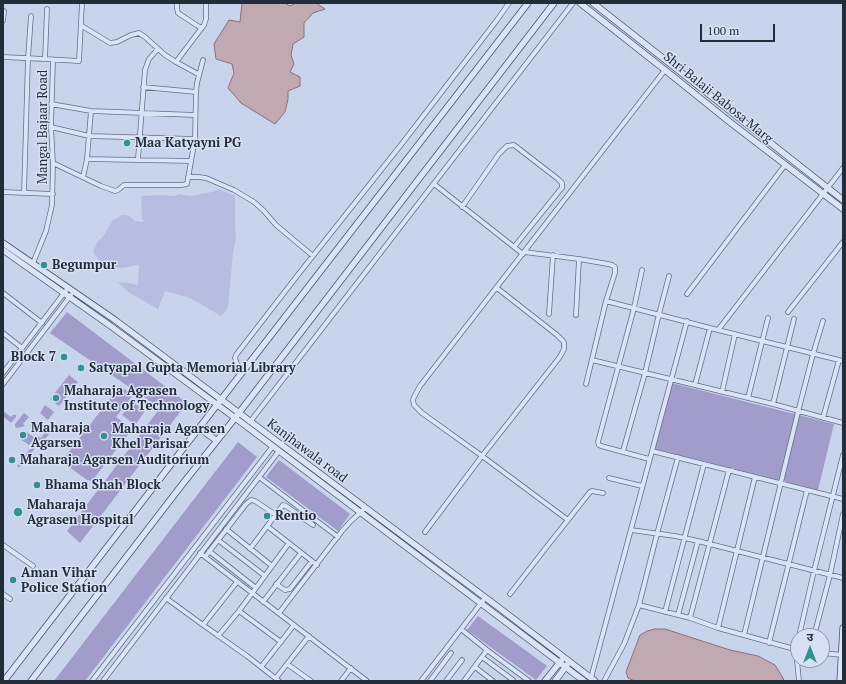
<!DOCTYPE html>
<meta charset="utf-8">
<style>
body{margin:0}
#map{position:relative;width:846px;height:684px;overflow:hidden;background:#c8d3ec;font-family:"PT Serif","Noto Sans Devanagari",serif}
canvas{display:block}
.frame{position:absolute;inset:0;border:4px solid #212d38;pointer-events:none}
.north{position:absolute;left:790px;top:628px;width:40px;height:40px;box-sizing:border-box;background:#d7e0f4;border:1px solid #8e98a9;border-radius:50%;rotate:0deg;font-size:11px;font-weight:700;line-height:16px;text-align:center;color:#212d38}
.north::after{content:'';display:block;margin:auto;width:14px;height:18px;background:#319391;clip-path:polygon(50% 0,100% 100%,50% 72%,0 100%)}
.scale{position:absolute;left:700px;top:24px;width:75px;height:18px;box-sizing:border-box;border:2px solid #212d38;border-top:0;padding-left:5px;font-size:12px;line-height:14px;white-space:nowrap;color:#212d38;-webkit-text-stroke:3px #d7e0f4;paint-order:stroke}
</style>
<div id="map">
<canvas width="846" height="684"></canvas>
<div class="frame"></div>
<div class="north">उ</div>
<div class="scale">100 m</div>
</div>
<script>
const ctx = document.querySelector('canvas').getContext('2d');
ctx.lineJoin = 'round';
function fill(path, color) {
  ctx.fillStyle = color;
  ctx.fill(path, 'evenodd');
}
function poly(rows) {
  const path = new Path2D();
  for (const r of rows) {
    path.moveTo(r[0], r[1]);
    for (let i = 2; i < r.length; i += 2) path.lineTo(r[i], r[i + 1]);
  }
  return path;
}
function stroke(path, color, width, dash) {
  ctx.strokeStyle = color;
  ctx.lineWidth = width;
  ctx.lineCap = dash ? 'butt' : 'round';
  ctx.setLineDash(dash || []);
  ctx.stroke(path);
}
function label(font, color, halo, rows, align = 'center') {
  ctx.font = font + ' "PT Serif",serif';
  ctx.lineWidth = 3;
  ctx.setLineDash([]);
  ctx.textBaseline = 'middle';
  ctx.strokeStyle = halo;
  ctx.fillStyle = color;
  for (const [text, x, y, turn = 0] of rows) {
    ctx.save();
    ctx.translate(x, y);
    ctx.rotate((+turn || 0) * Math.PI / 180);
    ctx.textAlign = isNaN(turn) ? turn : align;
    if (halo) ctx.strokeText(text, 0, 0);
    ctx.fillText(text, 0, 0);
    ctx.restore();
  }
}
const farmland = poly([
 [218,189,235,196,235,223,236,239,233,252,228,307,225,312,221,316,190,298,165,291,158,309,128,292,118,282,128,283,138,285,139,265,122,268,113,267,106,265,99,260,93,252,98,241,102,238,113,220,122,215,130,216,135,221,144,222,142,218,141,196,160,195,175,196,180,194,190,196,212,192]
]);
const green = poly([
 [67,312,187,403,80,543,67,531,160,408,50,333],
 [69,375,78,382,59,406,50,399],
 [672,383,834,424,818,490,655,449],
 [120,386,133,395,116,417,132,429,92,481,87,480,68,466,64,462,65,457],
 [132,401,145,411,135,425,122,415],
 [45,405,54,412,48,420,40,413],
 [3,411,11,417,13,415,16,415,16,417,11,423,3,416],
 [24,413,29,417,23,424,25,426,18,428,15,427,15,424],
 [25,431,34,437,34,439,29,445,19,438],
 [45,432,49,434,41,445,39,444,37,436,41,438],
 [238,442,257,457,85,681,54,681],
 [34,447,36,447,21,466,20,467,18,467,17,466,29,450],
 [279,460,350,514,338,531,266,477],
 [478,616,547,666,536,680,467,630]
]);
const water = poly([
 [242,3,285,3,290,6,296,3,316,3,325,9,313,13,304,23,304,37,293,44,291,55,294,64,290,72,300,77,300,86,288,91,288,99,285,112,275,124,241,103,228,88,234,73,232,64,216,59,214,44,229,20,240,22,242,3],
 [655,629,665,629,730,650,758,656,775,665,783,678,784,681,635,681,628,678,626,672,640,635,647,631,655,629]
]);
const street = poly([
 [177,3,177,8,178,13,201,28],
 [3,21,4,11],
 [82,26,110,43,117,42,131,35,139,33,145,37,165,55,176,62,198,74],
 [3,57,45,59,79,61,82,3],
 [45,59,47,9],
 [176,62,204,25,206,19,206,3],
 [143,87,196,92],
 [51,104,91,111,195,115],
 [51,127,89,136,195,139],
 [87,159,191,161],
 [138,159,145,70,149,59,157,50],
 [53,163,101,186,115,191,118,190,124,185,181,185,187,184,195,139,196,92,197,83,203,60],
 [83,177,87,159,91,111],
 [188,177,198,177,206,178,234,190,254,202,264,211,276,225,313,256],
 [434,184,523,254],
 [3,192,53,194],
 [24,193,28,58,31,16],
 [462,207,499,154,507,146,514,145,558,179,562,183,562,188,560,190,514,247],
 [524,252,579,259,608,264,612,265,615,267,615,273,606,301,586,384],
 [33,263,46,231,52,205,53,163,51,127,53,60],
 [642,270,634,308,598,442,599,445,601,446,649,459],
 [3,293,42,323],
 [687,294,785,165],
 [606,301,710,328,843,361],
 [788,312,843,242],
 [549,314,553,255],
 [576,315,579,259],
 [718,330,843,168],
 [3,333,22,348],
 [592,360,773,404,843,423],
 [242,372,237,364,235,358,236,355,297,276,404,141,497,20,509,3],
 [3,373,68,288],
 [3,384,71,295],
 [695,385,710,328],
 [722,392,735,334],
 [748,398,768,318],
 [773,404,794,319],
 [823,418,839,360],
 [250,422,573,3],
 [623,451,645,373,659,314,669,276],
 [652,451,843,499],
 [259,477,338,537],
 [609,478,642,486],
 [568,520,482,456,422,413,414,405,413,400,414,397,420,386,665,70],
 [267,526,317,565],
 [226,529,272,566],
 [631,530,675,536,698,541,843,578],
 [425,532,482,456,559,358,562,353,564,349,564,343,563,341,557,335,497,288],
 [218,540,265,576],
 [3,545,33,566],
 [250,549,283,505,286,506,313,525],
 [209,551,256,588],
 [200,553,367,681],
 [205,557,246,504,251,500,255,501,276,515],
 [276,584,285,590,290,589,312,561],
 [3,594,10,599],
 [510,594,545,549,590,492,592,491,603,493],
 [166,598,203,625,247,656,279,681],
 [263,602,301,553],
 [639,605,690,618,718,628,798,650],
 [239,611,281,642],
 [665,612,704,464],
 [279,613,342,531,350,522,365,508],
 [678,615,698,541],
 [690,618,729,470],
 [203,625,237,582],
 [718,628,755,477],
 [461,629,487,650,529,681],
 [744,635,798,412,813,354,823,321],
 [218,636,239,611,289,543],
 [799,636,814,571,843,455],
 [814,636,830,575,843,514],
 [798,642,796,650,799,681],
 [769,643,807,490],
 [822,653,843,655],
 [482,657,513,680],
 [287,664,311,681],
 [261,667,294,625],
 [475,667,493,681],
 [276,678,309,636],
 [591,678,687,321],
 [92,681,273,446],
 [103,681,279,451],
 [341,681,351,668],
 [421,681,485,598],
 [430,681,451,653],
 [446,681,462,660],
 [464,681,487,650],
 [604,681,624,644,639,605,657,534,678,457]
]);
const secondary = poly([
 [580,3,665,70,731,123,843,209],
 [593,3,843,200],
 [3,243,115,320,498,607,595,681],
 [3,250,112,327,246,426,584,681],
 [199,428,217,441],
 [4,681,165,472,528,3],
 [31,681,181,486,235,418,554,3],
 [545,681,561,661],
 [555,681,567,665],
 [840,681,843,628]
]);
const markers = [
 [127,143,4,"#319391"],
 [44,265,4,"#319391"],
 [64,357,4,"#319391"],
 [81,368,4,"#319391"],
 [56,398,4,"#319391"],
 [23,435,4,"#319391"],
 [104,436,4,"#319391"],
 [12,460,4,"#319391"],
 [37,485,4,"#319391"],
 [18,512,5,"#319391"],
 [267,516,4,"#319391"],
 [13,580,4,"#319391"]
];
const streetNames = [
 ["Shri Balaji Babosa Marg",718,98,39],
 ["Mangal Bajaar Road",43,127,-90],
 ["Kanjhawala road",307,451,37]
];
const poiNames = [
 ["Maa Katyayni PG",135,143],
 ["Begumpur",52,265],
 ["Block 7",56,357,"right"],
 ["Satyapal Gupta Memorial Library",89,368],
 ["Maharaja Agrasen",64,391],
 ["Institute of Technology",64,406],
 ["Maharaja",31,428],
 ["Agarsen",31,443],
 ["Maharaja Agarsen",112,429],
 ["Khel Parisar",112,444],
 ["Maharaja Agarsen Auditorium",20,460],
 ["Bhama Shah Block",45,485],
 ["Maharaja",27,505],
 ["Agrasen Hospital",27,520],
 ["Rentio",275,516],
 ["Aman Vihar",21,573],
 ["Police Station",21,588]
];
fill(farmland, '#b6bde1');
fill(green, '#a19cca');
fill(water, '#c0a9b0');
stroke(water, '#8f6f77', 1);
stroke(street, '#5e7187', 5.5);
stroke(secondary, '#415569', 7);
stroke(street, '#dbe3f7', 4);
stroke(secondary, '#dbe3f7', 5.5);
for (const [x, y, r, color] of markers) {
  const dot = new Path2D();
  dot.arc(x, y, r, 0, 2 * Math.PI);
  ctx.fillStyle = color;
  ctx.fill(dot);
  stroke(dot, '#d7e0f4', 1.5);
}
label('13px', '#212d38', '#d7e0f4', streetNames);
label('bold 13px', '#212d38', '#d7e0f4', poiNames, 'left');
</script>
